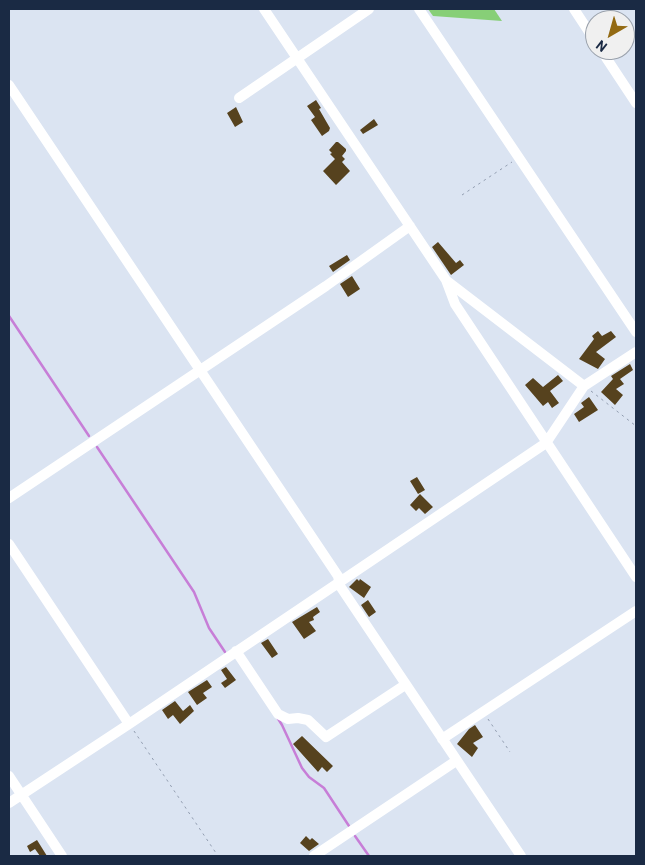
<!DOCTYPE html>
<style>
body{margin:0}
#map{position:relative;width:645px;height:865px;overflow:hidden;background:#dbe4f2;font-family:Barlow,sans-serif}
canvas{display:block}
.frame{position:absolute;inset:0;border:10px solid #1a2a44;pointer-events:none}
.north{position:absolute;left:585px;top:10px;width:50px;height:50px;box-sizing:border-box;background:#f0f0f0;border:1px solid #9aa1ab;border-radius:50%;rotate:218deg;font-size:14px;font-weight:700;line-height:20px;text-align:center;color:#1a2a44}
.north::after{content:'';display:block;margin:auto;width:18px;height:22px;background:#936a13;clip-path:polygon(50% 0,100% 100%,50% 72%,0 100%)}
</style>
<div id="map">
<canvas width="645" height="865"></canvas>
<div class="frame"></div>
<div class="north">N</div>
</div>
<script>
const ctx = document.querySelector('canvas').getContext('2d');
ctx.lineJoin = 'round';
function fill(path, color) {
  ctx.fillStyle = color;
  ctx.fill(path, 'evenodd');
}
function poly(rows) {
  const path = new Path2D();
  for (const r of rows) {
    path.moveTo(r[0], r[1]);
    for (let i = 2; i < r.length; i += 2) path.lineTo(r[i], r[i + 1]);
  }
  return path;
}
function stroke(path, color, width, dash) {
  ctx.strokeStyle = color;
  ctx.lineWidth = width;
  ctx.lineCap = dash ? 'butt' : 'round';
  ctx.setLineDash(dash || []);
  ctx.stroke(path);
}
const green = poly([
 [428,9,494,9,502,21,433,16]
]);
const stream = poly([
 [9,316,89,436],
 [97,447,194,592,209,628,225,652],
 [277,717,282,725,302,768,309,777,324,788,349,826],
 [355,836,369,856]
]);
const building = poly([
 [316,100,321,108,319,109,330,128,329,131,322,136,311,120,315,117,307,106],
 [236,107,243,122,235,127,227,113],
 [374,119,378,125,363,134,360,130],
 [336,142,338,142,346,149,346,151,342,156,345,159,342,162,350,171,336,185,323,171,335,159,330,154,332,153,329,150],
 [438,242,456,263,460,260,464,265,451,275,432,247],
 [347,255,350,260,333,272,329,266],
 [352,276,360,289,348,297,340,284],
 [598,331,602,336,611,331,616,337,596,352,605,359,598,369,579,359,594,339,592,336],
 [630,364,633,370,620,379,624,384,616,389,623,395,615,405,601,392,613,379,611,376],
 [558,375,563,381,550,391,559,403,552,408,548,402,543,406,525,385,533,378,543,387],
 [589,397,598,410,579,422,574,414,584,407,581,403],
 [417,477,425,490,418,494,410,481],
 [420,494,433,507,425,514,419,508,416,511,410,505],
 [357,579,359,581,360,579,371,587,364,598,349,587],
 [368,600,376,612,369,617,361,605],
 [317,607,320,612,313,617,314,620,309,622,316,631,304,639,292,622],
 [268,639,278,654,272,658,261,643],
 [226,667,236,680,225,688,221,683,227,679,221,670],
 [207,680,212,687,203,693,207,698,197,705,188,692],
 [175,701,183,711,190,705,194,711,180,724,173,715,168,719,162,710],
 [475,725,483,737,473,743,478,748,472,757,457,744,469,729],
 [302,736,333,766,327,772,322,767,318,772,293,744],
 [306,836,310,840,312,838,319,844,309,851,300,843],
 [37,840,47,856,40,856,35,849,30,852,27,846]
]);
const path = poly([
 [462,195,512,162],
 [591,391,636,426],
 [488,719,510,752],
 [134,731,218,856]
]);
const minor = poly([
 [264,9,446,280,455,304,636,577],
 [419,9,636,332],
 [574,9,595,41],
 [601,50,636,103],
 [9,85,338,576,340,586,521,856],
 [239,98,369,9],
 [447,281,584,386],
 [9,498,326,286,410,226],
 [9,544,129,724],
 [236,651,278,714,288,719,298,718,308,720,326,737,405,685],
 [442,739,636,611],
 [9,776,62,856],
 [9,803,129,724,546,443,584,386,636,352],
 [314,856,456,761]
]);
fill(green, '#87cf77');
stroke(stream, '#c77ed7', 2.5);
fill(building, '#56421e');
stroke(path, '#929db0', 1, [2.5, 4]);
stroke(minor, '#fff', 10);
</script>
